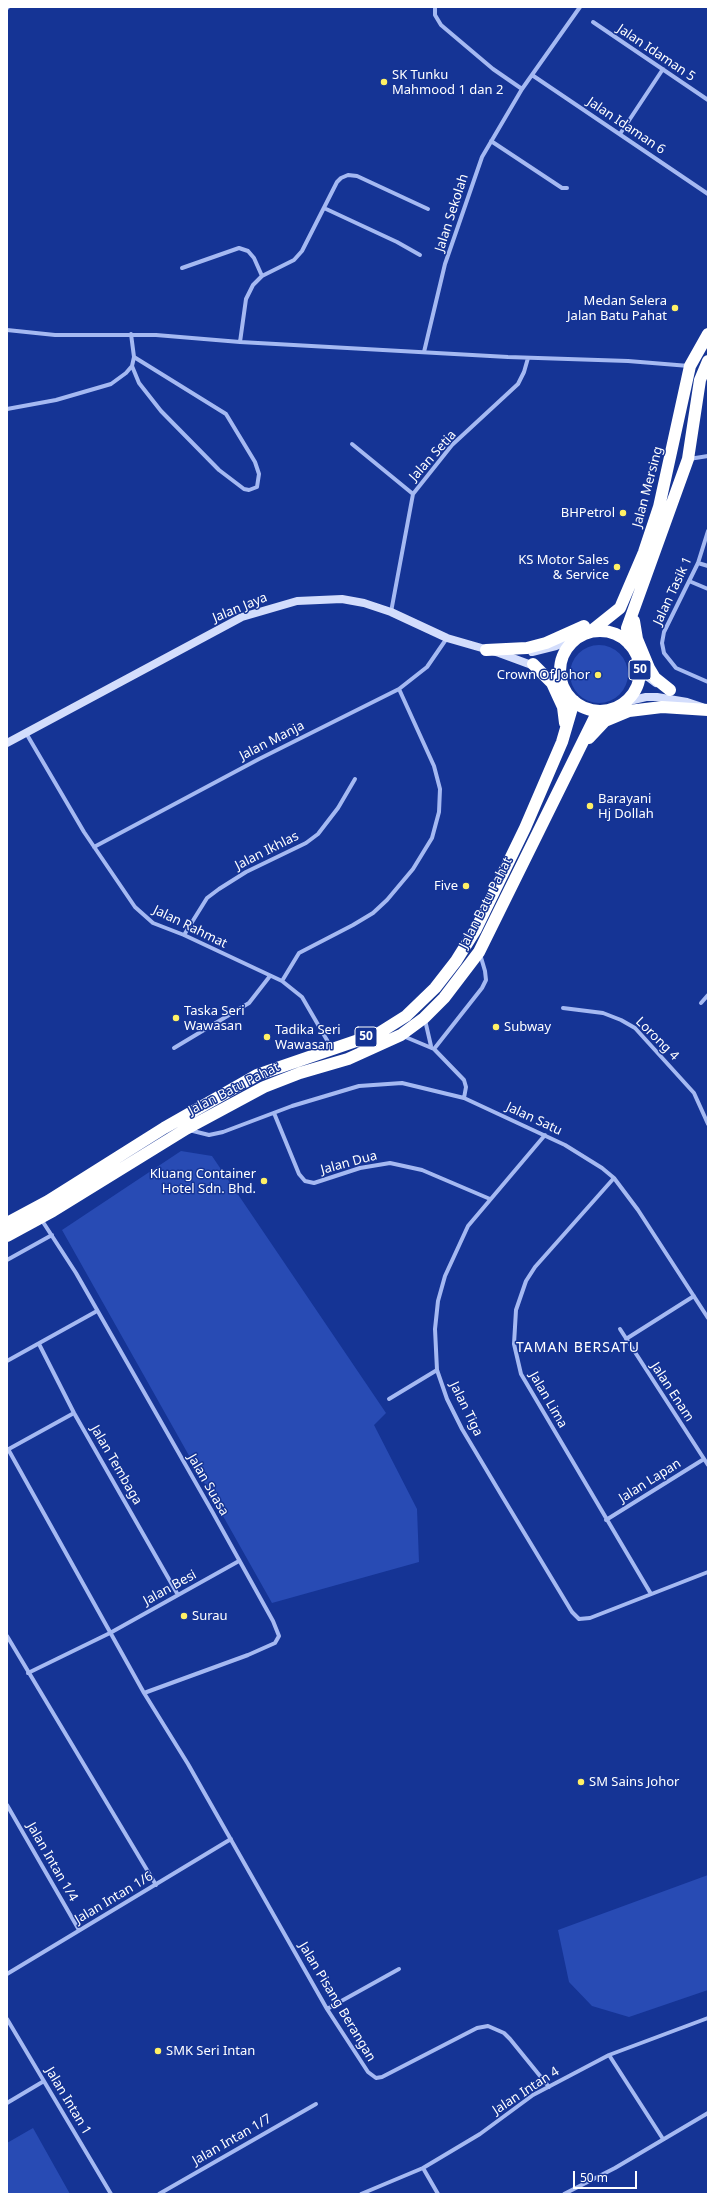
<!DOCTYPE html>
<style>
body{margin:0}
#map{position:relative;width:715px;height:2201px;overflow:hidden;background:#153495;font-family:"Noto Sans",sans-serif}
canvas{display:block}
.frame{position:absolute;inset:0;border:8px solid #fff;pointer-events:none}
.scale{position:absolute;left:573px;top:2171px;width:64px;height:18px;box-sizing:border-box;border:2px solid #fff;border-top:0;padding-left:5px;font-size:12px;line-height:14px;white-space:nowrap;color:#fff;-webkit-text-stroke:3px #153495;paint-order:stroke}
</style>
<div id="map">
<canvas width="715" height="2201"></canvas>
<div class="frame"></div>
<div class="scale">50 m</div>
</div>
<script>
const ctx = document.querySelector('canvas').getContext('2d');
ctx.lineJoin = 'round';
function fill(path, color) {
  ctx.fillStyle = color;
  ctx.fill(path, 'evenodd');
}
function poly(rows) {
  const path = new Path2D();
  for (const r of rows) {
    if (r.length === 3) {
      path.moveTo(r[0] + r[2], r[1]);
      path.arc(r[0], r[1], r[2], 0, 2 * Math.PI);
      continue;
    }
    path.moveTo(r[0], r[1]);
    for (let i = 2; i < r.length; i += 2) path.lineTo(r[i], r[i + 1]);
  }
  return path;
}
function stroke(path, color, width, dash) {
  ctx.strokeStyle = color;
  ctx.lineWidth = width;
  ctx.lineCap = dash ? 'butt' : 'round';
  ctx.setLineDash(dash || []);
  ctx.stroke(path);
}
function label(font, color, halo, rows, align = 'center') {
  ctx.font = font + ' "Noto Sans",sans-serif';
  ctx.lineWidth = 3;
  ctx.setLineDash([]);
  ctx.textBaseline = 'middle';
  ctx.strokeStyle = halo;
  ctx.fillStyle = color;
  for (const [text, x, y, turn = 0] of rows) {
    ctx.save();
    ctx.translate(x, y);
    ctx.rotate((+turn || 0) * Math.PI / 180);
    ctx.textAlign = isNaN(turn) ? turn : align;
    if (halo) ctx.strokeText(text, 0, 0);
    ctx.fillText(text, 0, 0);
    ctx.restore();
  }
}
const green = poly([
 [599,674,29],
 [181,1151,212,1156,386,1413,374,1425,417,1509,419,1562,272,1603,62,1230],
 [708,1875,708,1990,629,2017,592,2006,569,1982,558,1930],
 [33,2128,70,2194,7,2194,7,2143]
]);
const street = poly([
 [435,7,435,15,441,25,493,69,522,89],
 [7,8,8,7],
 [593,22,708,100],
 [532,75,708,194],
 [620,134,663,69],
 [491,141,562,188,567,188],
 [324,208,397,242,420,255],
 [182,268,239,248,248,251,254,258,262,276],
 [7,330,55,335,156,335,240,342,508,357,628,361,689,366],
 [240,342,246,299,253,285,262,276,294,260,302,251,337,182,341,178,348,175,357,176,428,209],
 [424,352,445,264,482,157,522,89,580,7],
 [132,366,139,383,161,411,219,470,244,489,249,490,257,487,259,474,255,462,226,414,134,357],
 [7,409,56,400,111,384,126,373,132,366,134,357,131,334],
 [352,444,413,494],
 [689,459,708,456],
 [708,531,698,563,664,632,662,643,664,653,676,668,708,682],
 [698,563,708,566],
 [689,581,708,589],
 [391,612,413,494,452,445,518,384,524,372,528,358],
 [26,733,84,832,135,907,153,923,184,935,282,981,302,997,331,1047],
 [94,847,259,759,399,689,427,667,447,638],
 [184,935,207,898,219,889,246,872,306,843,318,834,338,808,355,779],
 [282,981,299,953,353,925,373,913,387,900,413,869,432,838,439,812,440,789,434,766,399,689],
 [701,1003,708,995],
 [563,1008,603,1013,621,1020,635,1028,694,1093,708,1124],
 [425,1020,431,1046],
 [403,1036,434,1049,464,1080,466,1087,464,1098],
 [174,1048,249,1003,270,976],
 [434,1049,482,988,486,980,485,971,480,954],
 [274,1113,299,1174,305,1181,314,1183,360,1168,390,1163,422,1170,490,1199],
 [189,1130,209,1135,223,1132,292,1106,359,1086,402,1083,464,1098,565,1145,602,1168,614,1178,638,1210,708,1318],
 [545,1135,468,1226,445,1276,438,1301,435,1329,437,1370,447,1399,462,1429,502,1496,572,1612,579,1619,590,1618,708,1572],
 [614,1178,535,1267,526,1281,516,1310,514,1344,521,1374,651,1594],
 [41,1219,76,1273,213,1513,273,1621,279,1636,275,1643,248,1655,144,1693],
 [7,1260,52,1235],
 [620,1329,708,1465],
 [626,1339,694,1296],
 [39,1344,74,1413,178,1595],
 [7,1361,97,1311],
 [389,1399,437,1370],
 [8,1449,144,1693,188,1764,327,2009,368,2072,376,2078,382,2077,477,2028,488,2026,504,2033,510,2039,549,2087],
 [7,1450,74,1413],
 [606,1520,704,1459],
 [7,1636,156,1885],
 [28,1673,110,1633,239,1561],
 [7,1805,79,1930],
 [7,1974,231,1839],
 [327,2009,399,1969],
 [7,2019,111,2194],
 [609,2055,663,2139],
 [7,2103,44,2081],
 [423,2168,438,2194],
 [159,2194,316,2104],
 [361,2194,423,2168,480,2134,533,2095,609,2055,708,2018],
 [564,2194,615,2168,708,2113]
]);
const secondary = poly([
 [532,652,556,646,577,638],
 [640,671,656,683],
 [550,676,562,685],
 [625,702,646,697,657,697,687,702,702,707],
 [7,743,242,617,297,601,342,599,364,603,391,612,447,638,499,653,537,667]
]);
const highway = poly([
 [634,621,637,639,649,668,655,678,670,690],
 [600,671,40],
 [590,632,620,608,644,552,659,507,690,366,708,334],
 [629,644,627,628,688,459,700,380,708,361],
 [486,650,527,648,546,643,584,626],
 [533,664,552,683,557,694,563,707,565,723],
 [589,738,605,721,629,711,662,707,708,710],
 [7,1223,48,1201,164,1128,257,1075,379,1033,406,1016,435,988,456,961,476,929,525,828,562,742,574,701],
 [7,1236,53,1211,186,1129,264,1087,300,1073,348,1059,401,1035,424,1018,444,998,479,952,598,711]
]);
const markers = [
 [384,82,4,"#fff065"],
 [675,308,4,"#fff065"],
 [623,513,4,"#fff065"],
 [617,567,4,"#fff065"],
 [598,675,4,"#fff065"],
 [590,806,4,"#fff065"],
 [466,886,4,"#fff065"],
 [176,1018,4,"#fff065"],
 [496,1027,4,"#fff065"],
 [267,1037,4,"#fff065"],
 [264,1181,4,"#fff065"],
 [184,1616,4,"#fff065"],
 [581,1782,4,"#fff065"],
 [158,2051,4,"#fff065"]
];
const shields = [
 [640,670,22],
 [366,1037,22]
];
const shieldNames = [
 ["50",640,670],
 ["50",366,1037]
];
const streetNames = [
 ["Jalan Idaman 5",656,53,34],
 ["Jalan Idaman 6",626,126,34],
 ["Jalan Sekolah",452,213,-72],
 ["Jalan Setia",433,456,-48],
 ["Jalan Mersing",648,487,-75],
 ["Jalan Tasik 1",673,591,-65],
 ["Jalan Jaya",240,608,-22],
 ["Jalan Manja",272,741,-27],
 ["Jalan Ikhlas",267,851,-27],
 ["Jalan Batu Pahat",486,903,-63],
 ["Jalan Rahmat",190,927,26],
 ["Lorong 4",657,1039,45],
 ["Jalan Batu Pahat",234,1089,-27],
 ["Jalan Satu",534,1119,25],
 ["Jalan Dua",349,1163,-15],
 ["Jalan Enam",672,1392,57],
 ["Jalan Lima",548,1400,60],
 ["Jalan Tiga",466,1409,64],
 ["Jalan Tembaga",116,1465,60],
 ["Jalan Lapan",650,1481,-32],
 ["Jalan Suasa",208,1485,60],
 ["Jalan Besi",170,1588,-29],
 ["Jalan Intan 1/4",52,1862,60],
 ["Jalan Intan 1/6",114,1898,-31],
 ["Jalan Pisang Berangan",337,2002,59],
 ["Jalan Intan 4",526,2091,-33],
 ["Jalan Intan 1",68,2101,59],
 ["Jalan Intan 1/7",232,2140,-30]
];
const poiNames = [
 ["SK Tunku",392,75],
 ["Mahmood 1 dan 2",392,90],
 ["Medan Selera",667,301,"right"],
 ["Jalan Batu Pahat",667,316,"right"],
 ["BHPetrol",615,513,"right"],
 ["KS Motor Sales",609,560,"right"],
 ["& Service",609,575,"right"],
 ["Crown Of Johor",590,675,"right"],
 ["Barayani",598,799],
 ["Hj Dollah",598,814],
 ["Five",458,886,"right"],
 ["Taska Seri",184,1011],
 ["Wawasan",184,1026],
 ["Subway",504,1027],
 ["Tadika Seri",275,1030],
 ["Wawasan",275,1045],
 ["Kluang Container",256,1174,"right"],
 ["Hotel Sdn. Bhd.",256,1189,"right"],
 ["Surau",192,1616],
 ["SM Sains Johor",589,1782],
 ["SMK Seri Intan",166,2051]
];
const neighbourhoodNames = [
 ["TAMAN BERSATU",578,1348]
];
fill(green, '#284bb4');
stroke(street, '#a5b9f2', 4);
stroke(secondary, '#d3ddfc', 8);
stroke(highway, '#fff', 12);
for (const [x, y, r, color] of markers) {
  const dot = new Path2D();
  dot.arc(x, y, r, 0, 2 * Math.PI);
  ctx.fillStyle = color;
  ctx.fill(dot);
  stroke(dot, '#153495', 1.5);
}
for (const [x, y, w] of shields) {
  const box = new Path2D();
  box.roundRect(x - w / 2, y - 10, w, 20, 3);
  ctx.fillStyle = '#153495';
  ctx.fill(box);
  stroke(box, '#fff', 1);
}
label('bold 12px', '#fff', null, shieldNames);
label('13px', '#fff', '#153495', streetNames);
label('13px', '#fff', '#153495', poiNames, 'left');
ctx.letterSpacing = '1px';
label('14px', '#fff', '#153495', neighbourhoodNames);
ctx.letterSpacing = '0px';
</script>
